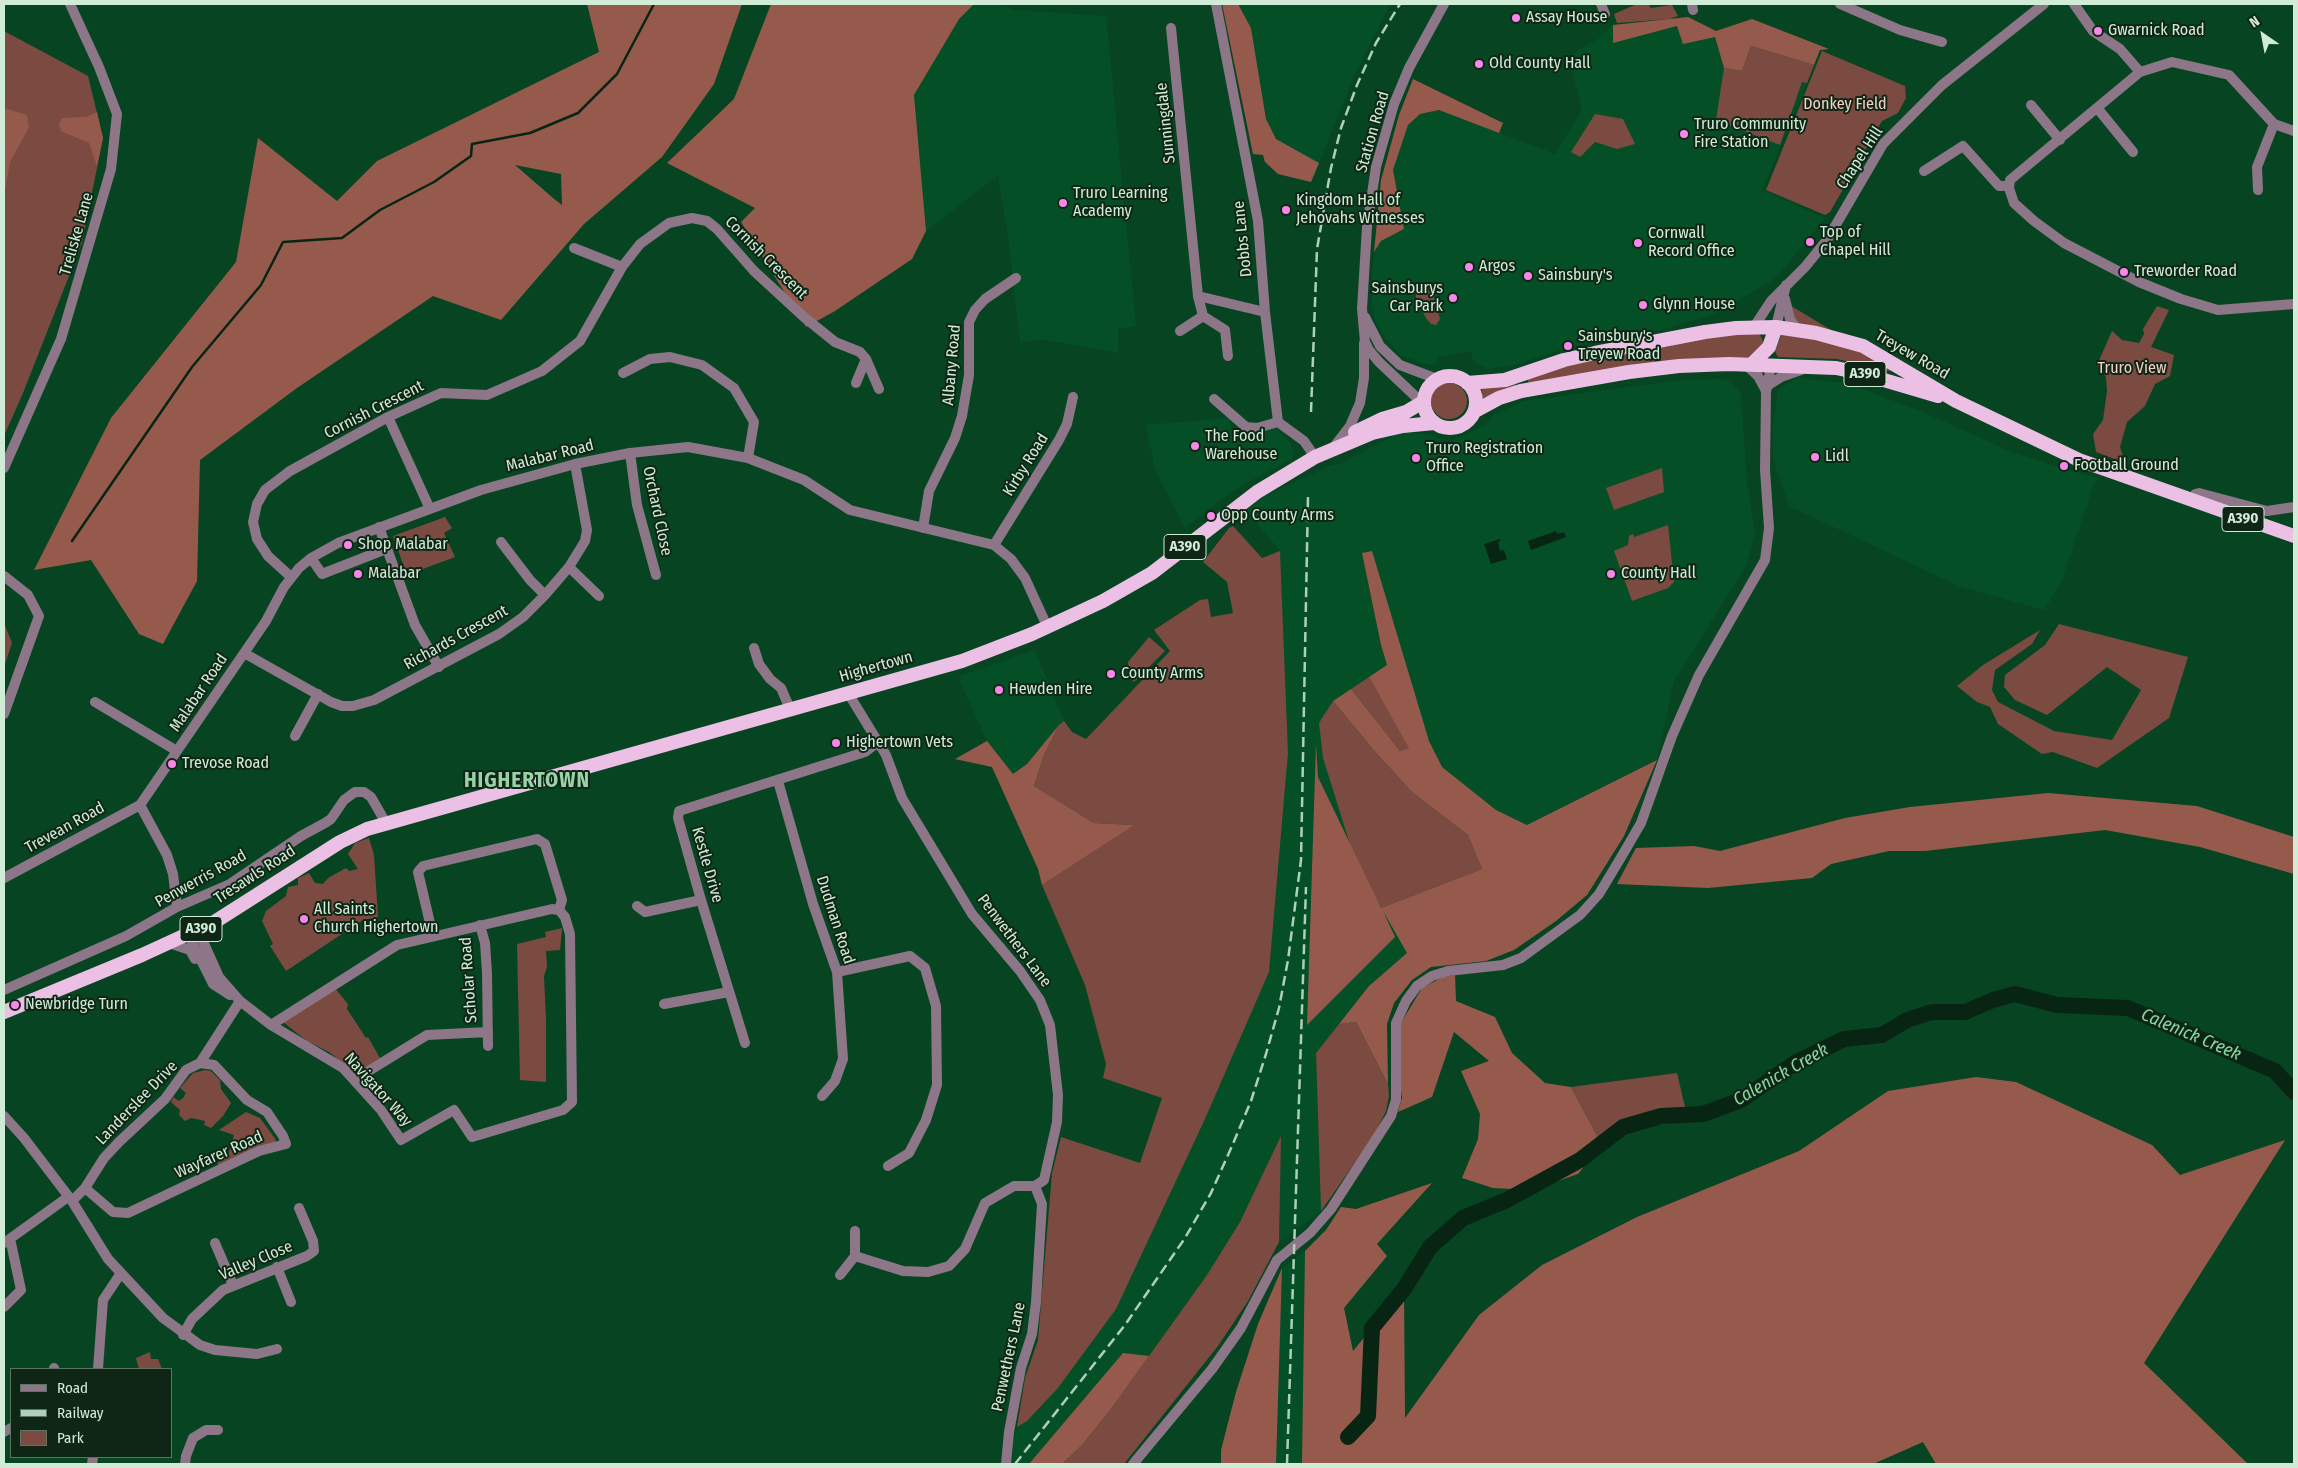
<!DOCTYPE html>
<style>
body{margin:0}
#map{position:relative;width:2298px;height:1468px;overflow:hidden;background:#074522;font-family:"Fira Sans Condensed",sans-serif}
canvas{display:block}
.frame{position:absolute;inset:0;border:5px solid #d0ecd6;pointer-events:none}
.legend{position:absolute;left:10px;top:1368px;width:162px;height:90px;box-sizing:border-box;background:#0f2616;border:1px solid #5c7563;margin:0;padding:6px 9px;list-style:none;font-size:15px;color:#d0ecd6}
.legend li{display:flex;align-items:center;gap:10px;height:25px}
.legend b{width:25px;border:1px solid #5c7563}
.north{position:absolute;left:2238px;top:10px;width:50px;height:50px;-webkit-text-stroke:4px #0f2616;paint-order:stroke;rotate:327deg;font-size:14px;font-weight:700;line-height:20px;text-align:center;color:#d0ecd6}
.north::after{content:'';display:block;margin:auto;width:18px;height:22px;background:#d0ecd6;clip-path:polygon(50% 0,100% 100%,50% 72%,0 100%)}
</style>
<div id="map">
<canvas width="2298" height="1468"></canvas>
<div class="frame"></div>
<ul class="legend">
<li><b style="height:6px;background:#8c7688"></b>Road</li>
<li><b style="height:6px;background:#aed0b8"></b>Railway</li>
<li><b style="height:14px;background:#7b4b41"></b>Park</li>
</ul>
<div class="north">N</div>
</div>
<script>
const ctx = document.querySelector('canvas').getContext('2d');
ctx.lineJoin = 'round';
function fill(path, color) {
  ctx.fillStyle = color;
  ctx.fill(path, 'evenodd');
}
function poly(rows) {
  const path = new Path2D();
  for (const r of rows) {
    if (r.length === 3) {
      path.moveTo(r[0] + r[2], r[1]);
      path.arc(r[0], r[1], r[2], 0, 2 * Math.PI);
      continue;
    }
    path.moveTo(r[0], r[1]);
    for (let i = 2; i < r.length; i += 2) path.lineTo(r[i], r[i + 1]);
  }
  return path;
}
function stroke(path, color, width, dash) {
  ctx.strokeStyle = color;
  ctx.lineWidth = width;
  ctx.lineCap = dash ? 'butt' : 'round';
  ctx.setLineDash(dash || []);
  ctx.stroke(path);
}
function label(font, color, halo, rows, align = 'center') {
  ctx.font = font + ' "Fira Sans Condensed",sans-serif';
  ctx.lineWidth = 4;
  ctx.setLineDash([]);
  ctx.textBaseline = 'middle';
  ctx.strokeStyle = halo;
  ctx.fillStyle = color;
  for (const [text, x, y, turn = 0] of rows) {
    ctx.save();
    ctx.translate(x, y);
    ctx.rotate((+turn || 0) * Math.PI / 180);
    ctx.textAlign = isNaN(turn) ? turn : align;
    if (halo) ctx.strokeText(text, 0, 0);
    ctx.fillText(text, 0, 0);
    ctx.restore();
  }
}
const built = poly([
 [974,4,1002,4,1015,10,1106,16,1136,327,1118,328,1118,353,1041,339,1020,343,1009,244,998,175,926,231,914,95,959,18],
 [1238,4,1390,4,1354,76,1319,163,1276,139,1266,119,1251,28],
 [1613,25,1613,43,1678,26,1715,37,1724,68,1807,83,1762,190,1825,218,1777,277,1718,313,1668,328,1627,337,1626,333,1554,352,1514,365,1488,369,1474,363,1471,351,1439,357,1436,364,1430,365,1401,356,1385,338,1375,320,1371,297,1374,252,1381,241,1404,229,1393,170,1408,125,1420,114,1439,110,1555,154,1580,114,1581,104,1569,60,1578,50,1597,40],
 [1796,378,1846,383,1920,411,2014,453,2096,478,2061,583,2044,610,1959,586,1789,506,1773,459,1773,425,1778,390],
 [1725,379,1733,384,1741,395,1747,482,1755,533,1746,566,1674,681,1657,760,1527,825,1496,810,1442,767,1429,741,1362,553,1381,645,1387,666,1333,701,1354,857,1407,953,1369,986,1316,1053,1321,1211,1279,1242,1280,1213,1240,1222,1207,1275,1111,1409,1062,1464,1014,1464,1012,1443,1017,1427,1027,1421,1058,1388,1116,1309,1205,1119,1269,972,1288,753,1280,551,1245,509,1275,491,1332,465,1340,464,1395,435,1406,432,1432,435,1446,443,1488,424,1492,416,1523,401,1681,380],
 [1228,418,1236,442,1274,426,1290,443,1294,450,1293,458,1234,490,1185,528,1155,469,1146,425],
 [1035,650,1064,721,1027,764,1013,774,987,741,958,677],
 [1326,1230,1346,1464,1221,1464,1221,1450,1236,1392,1258,1324,1282,1268,1305,1251]
]);
const green = poly([
 [1637,4,1648,4,1651,8,1672,5,1678,16,1669,19,1617,23,1614,14],
 [4,31,88,76,103,138,82,243,23,393,4,436],
 [1751,46,1814,65,1807,83,1802,82,1780,145,1716,120,1724,68,1742,71],
 [1822,51,1905,86,1906,98,1898,113,1882,121,1830,212,1825,215,1766,190],
 [1595,114,1623,119,1635,144,1617,149,1595,142,1580,157,1571,152],
 [1421,288,1429,289,1433,294,1440,319,1436,325,1431,324,1426,318,1416,298,1416,293],
 [1788,304,1836,333,1798,324],
 [2157,306,2169,310,2151,347,2174,355,2170,376,2155,384,2145,406,2127,422,2120,447,2125,463,2096,452,2093,434,2103,420,2107,391,2106,377,2097,365,2112,331,2122,340,2139,343,2144,334,2143,329],
 [1783,331,1866,353,1893,369,1889,371,1837,359,1778,357,1775,351],
 [1727,333,1759,333,1765,345,1750,358,1529,384,1527,378,1579,362],
 [1515,382,1516,386,1483,398,1481,388],
 [1449,401,18],
 [1662,468,1664,492,1614,510,1606,488],
 [445,517,452,528,444,533,455,557,407,575,393,536],
 [1668,525,1674,582,1668,588,1632,601,1614,551,1628,545,1629,536,1633,534,1634,537],
 [1233,526,1262,558,1280,551,1288,753,1269,972,1205,1119,1116,1309,1058,1388,1027,1421,1017,1427,1025,1378,1038,1340,1052,1173,1061,1137,1140,1163,1162,1098,1103,1078,1106,1064,1085,985,1042,885,1133,825,1094,823,1034,786,1044,755,1059,725,1064,721,1072,732,1086,739,1170,651,1154,630,1200,600,1208,599,1211,617,1233,613,1227,582,1203,562,1229,528],
 [4,623,12,643,4,667],
 [2059,624,2188,657,2169,718,2097,768,2053,752,2042,754,1998,724,1990,707,1977,702,1957,686,1983,665,2040,630,2032,644,1995,670,1992,690,1998,702,2054,731,2112,740,2141,690,2107,667,2047,715,2015,700,2004,687,2005,675,2045,645],
 [1149,637,1165,651,1134,682,1130,677,1128,662],
 [1369,677,1410,748,1400,751,1351,689],
 [1333,701,1377,754,1413,793,1468,835,1482,869,1381,908,1354,857,1323,758,1319,723],
 [369,838,374,855,378,917,363,920,286,971,270,946,273,944,262,921,266,911,286,896,288,887,298,885,298,878,305,875,309,873,315,883,323,884,328,878,346,868,349,871,358,869,348,854,355,843],
 [562,928,560,950,546,951,547,967,544,976,546,1020,546,1082,520,1080,517,944,546,937,545,932],
 [334,987,348,1004,347,1009,366,1038,368,1037,381,1060,358,1071,352,1071,329,1052,307,1041,283,1022],
 [1356,1022,1388,1084,1389,1096,1386,1111,1373,1137,1321,1211,1316,1053,1339,1024],
 [205,1070,211,1071,220,1080,221,1089,231,1103,223,1116,211,1128,204,1125,205,1121,191,1118,185,1121,179,1115,180,1110,171,1102,173,1097,179,1101,183,1098,186,1093,180,1088,193,1073],
 [1677,1073,1688,1120,1637,1128,1602,1145,1571,1087],
 [246,1112,260,1118,276,1140,275,1143,219,1166,217,1163,228,1156,234,1135,219,1130],
 [1281,1136,1279,1242,1248,1301,1218,1346,1124,1464,1062,1464,1082,1445,1111,1409,1207,1275,1240,1222],
 [150,1352,151,1359,158,1359,162,1369,139,1369,136,1358]
]);
const forest = poly([
 [587,4,742,4,714,84,662,157,584,224,501,320,433,296,297,388,200,460,197,581,163,644,139,634,91,560,34,570,111,418,236,262,258,138,337,201,377,161,599,52],
 [515,165,561,174,562,205,553,198],
 [771,4,974,4,959,19,914,95,926,231,912,259,835,311,806,327,741,222,755,208,667,163,734,99],
 [1222,4,1238,4,1251,28,1266,119,1276,139,1319,163,1311,182,1278,174,1265,162,1263,155,1253,154],
 [1688,17,1716,31,1752,19,1829,49,1820,50,1814,65,1751,46,1742,71,1724,68,1715,37,1683,44,1677,26,1613,43,1613,25],
 [1413,79,1503,123,1499,133,1439,110,1420,114,1408,125,1393,170,1404,229,1381,241,1374,252,1381,180,1399,115],
 [4,108,27,115,29,127,10,162,5,190,4,225],
 [97,112,103,138,97,166,89,143,61,131,59,124,62,118,86,117],
 [1372,551,1429,741,1442,767,1496,810,1527,825,1657,760,1624,836,1587,895,1556,921,1514,950,1486,961,1431,967,1412,980,1394,1003,1387,1024,1388,1084,1356,1022,1339,1024,1369,986,1407,953,1383,911,1395,937,1307,1025,1316,744,1318,777,1381,908,1482,869,1468,835,1413,793,1377,754,1333,701,1351,689,1400,751,1409,748,1369,677,1387,665,1381,645,1362,553],
 [1059,725,1044,755,1034,786,1094,823,1134,825,1042,885,1038,869,992,767,955,759,987,741,1013,774,1027,764],
 [2048,793,2197,806,2294,837,2294,874,2200,847,2105,830,1925,851,1889,851,1831,864,1812,878,1708,888,1617,884,1636,848,1694,846,1720,851,1845,818,1910,807],
 [1455,975,1456,1001,1495,1017,1512,1053,1545,1083,1571,1087,1602,1145,1578,1174,1532,1190,1493,1188,1462,1178,1478,1139,1480,1114,1461,1071,1489,1061,1454,1032,1432,1097,1398,1112,1402,1098,1399,1076,1401,1023,1422,988,1443,977],
 [1976,1077,2016,1082,2152,1145,2180,1175,2285,1140,2144,1363,2248,1464,1936,1464,1923,1442,1873,1464,1302,1464,1305,1251,1326,1230,1341,1207,1356,1209,1432,1183,1377,1244,1387,1256,1344,1308,1353,1351,1404,1289,1405,1418,1479,1315,1542,1265,1637,1217,1799,1151,1888,1091],
 [1282,1268,1276,1464,1221,1464,1221,1450,1236,1392,1258,1324],
 [1123,1353,1149,1356,1111,1409,1082,1445,1062,1464,1029,1464]
]);
const water = poly([
 [1556,531,1557,534,1564,532,1566,537,1531,550,1528,541],
 [1500,539,1500,541,1498,542,1500,551,1504,550,1507,559,1491,564,1484,544]
]);
const stream = poly([
 [72,541,192,367,261,285,283,242,342,238,380,210,434,182,471,156,472,144,530,133,578,113,617,74,654,4]
]);
const river = poly([
 [1348,1437,1368,1416,1372,1328,1404,1289,1430,1247,1463,1218,1507,1200,1580,1160,1623,1127,1661,1116,1703,1114,1741,1100,1795,1063,1844,1039,1882,1035,1907,1020,1932,1012,1965,1012,1993,1000,2015,994,2057,1005,2128,1008,2275,1071,2294,1092]
]);
const minor = poly([
 [1216,4,1258,221,1265,312,1278,422,1304,441,1315,457],
 [1601,4,1605,14],
 [1692,4,1693,10],
 [1840,4,1900,30,1942,42],
 [2074,4,2093,31,2120,49,2140,72],
 [1171,28,1198,296,1265,312],
 [2031,105,2060,140],
 [2098,109,2133,152],
 [2294,131,2274,124,2229,75,2172,62,2140,72,2010,180,2009,188,2014,203,2034,221,2064,243,2139,282,2181,299,2218,310,2294,304],
 [1924,171,1963,146,1999,186,2009,186],
 [2258,190,2257,167,2274,124],
 [574,248,622,267],
 [1198,296,1203,316,1225,330,1228,356],
 [1785,299,1790,319,1797,330],
 [1754,327,1771,301,1805,267,1827,240,1883,144,1942,85,2044,4],
 [1776,327,1786,285],
 [1180,331,1203,316],
 [1745,364,1758,376,1766,391],
 [623,373,650,359,670,357,702,365,734,388,754,422,748,458],
 [856,383,866,359],
 [1767,386,1781,377,1801,370],
 [1214,399,1246,427,1257,428,1278,422],
 [388,417,430,509],
 [630,453,637,505,656,575],
 [4,468,61,339,111,169,117,114,99,67,70,4],
 [2193,500,2195,494,2199,493,2267,511,2294,507],
 [379,527,415,625,439,667],
 [923,528,929,491,955,438,962,416,969,375,969,322,975,310,985,299,1016,278],
 [501,542,530,580,545,595],
 [994,545,1059,440,1067,424,1073,397],
 [311,558,322,574,386,549],
 [569,567,599,596],
 [4,576,28,595,39,616,4,714],
 [291,577,268,556,257,539,253,522,257,504,265,490,290,471,388,417,441,393,487,395,542,371,580,341,622,267,640,244,669,223,692,218,707,221,717,229,754,271,804,317,835,342,860,352,866,359,879,389],
 [754,648,759,664,770,679,781,688,790,709],
 [244,653,331,702,342,706,353,706,374,700,499,634,523,617,545,595,569,567,585,541,587,530,575,464],
 [848,693,886,755,902,798,972,914,1020,971,1040,1000,1050,1025,1058,1095,1057,1122,1044,1180,1035,1186,1042,1204,1036,1302,1032,1334,1021,1368,1009,1432,1006,1464],
 [95,702,177,751],
 [295,736,318,694],
 [778,781,813,904,837,972,843,1059,835,1081,822,1096],
 [140,805,266,621,284,587,299,568,311,558,338,543,481,490,575,464,630,453,688,447,748,458,804,480,850,510,994,545,1011,559,1025,578,1047,626],
 [140,805,167,855,173,874,177,907],
 [4,878,140,805],
 [637,906,645,912,701,900],
 [480,925,485,943,487,973,488,1046],
 [198,930,219,977,240,1001,271,1025,343,1068,381,1110,401,1140,454,1110,472,1137,563,1110,572,1102,570,934,565,917,559,910,552,909,397,945,271,1025],
 [188,934,213,984,230,995],
 [433,936,418,872,423,866,537,839,545,844,562,900,559,910],
 [169,943,190,950,195,959],
 [837,972,910,956,925,968,936,1006,937,1085,926,1120,909,1153,888,1166],
 [4,990,126,936,177,907,230,884,301,836,325,823,331,819,344,800,355,792,364,792,371,797,386,823],
 [664,1004,729,992],
 [745,1043,701,900,678,818,679,811,865,752,878,742],
 [354,1080,427,1035,488,1032],
 [4,1116,24,1138,72,1201,108,1259,163,1318,200,1345,215,1350,257,1354,277,1349],
 [85,1188,113,1212,128,1213,259,1151,286,1144,283,1136,267,1112,247,1100,214,1065,200,1063],
 [72,1201,85,1188,104,1158,119,1142,165,1099,186,1070,200,1063,240,1001],
 [4,1243,68,1197],
 [215,1243,233,1285],
 [855,1256,903,1271,928,1272,949,1266,965,1249,985,1203,1014,1186,1035,1186],
 [277,1267,291,1302],
 [840,1275,855,1256,855,1231],
 [4,1307,21,1290,11,1243,8,1240],
 [183,1335,192,1319,223,1290,307,1256,314,1251,313,1241,299,1208],
 [54,1369,54,1368],
 [98,1369,103,1300,121,1273],
 [4,1432,11,1428],
 [92,1464,93,1457],
 [185,1464,186,1456,193,1438,206,1430,218,1430],
 [1133,1464,1212,1369,1241,1328,1277,1260,1310,1233,1331,1209,1391,1116,1396,1100,1396,1023,1406,1001,1417,986,1432,976,1448,971,1503,965,1521,958,1580,915,1599,894,1623,854,1641,823,1672,736,1699,675,1765,560,1769,528,1765,470,1766,392,1771,366]
]);
const tertiary = poly([
 [1365,317,1380,346,1400,365,1437,379],
 [1423,400,1415,396,1379,362,1369,350,1365,342,1362,309,1367,227,1376,167,1394,104,1409,68,1444,4],
 [1333,448,1350,426,1360,403,1364,378,1364,343]
]);
const trunk = poly([
 [1752,364,1769,347,1776,327],
 [1450,402,26],
 [1467,383,1505,380,1564,360,1595,353,1705,332,1736,328,1776,327,1816,333,1863,346,1956,401,2079,460,2294,536],
 [1475,411,1499,398,1521,391,1629,372,1679,366,1729,364,1836,368,1860,373,1938,396],
 [1355,432,1382,419,1406,412,1423,402],
 [4,1012,142,955,216,921,340,842,367,829,962,661,1032,634,1103,601,1152,573,1257,492,1315,457,1372,433,1403,426,1434,423]
]);
const rail = poly([
 [1311,412,1317,249,1331,168,1341,128,1357,85,1376,43,1400,4],
 [1015,1464,1125,1325,1185,1238,1211,1193,1232,1146,1251,1101,1266,1054,1279,1008,1288,960,1301,860,1308,497],
 [1287,1464,1306,887]
]);
const markers = [
 [1516,18,5,"#f987e9"],
 [2098,31,5,"#f987e9"],
 [1479,64,5,"#f987e9"],
 [1684,134,5,"#f987e9"],
 [1063,203,5,"#f987e9"],
 [1286,210,5,"#f987e9"],
 [1810,242,5,"#f987e9"],
 [1638,243,5,"#f987e9"],
 [1469,267,5,"#f987e9"],
 [2124,272,5,"#f987e9"],
 [1528,276,5,"#f987e9"],
 [1453,298,5,"#f987e9"],
 [1643,305,5,"#f987e9"],
 [1568,346,5,"#f987e9"],
 [1195,446,5,"#f987e9"],
 [1815,457,5,"#f987e9"],
 [1416,458,5,"#f987e9"],
 [2064,466,5,"#f987e9"],
 [1211,516,5,"#f987e9"],
 [348,545,5,"#f987e9"],
 [358,574,5,"#f987e9"],
 [1611,574,5,"#f987e9"],
 [1111,674,5,"#f987e9"],
 [999,690,5,"#f987e9"],
 [836,743,5,"#f987e9"],
 [172,764,5,"#f987e9"],
 [304,919,5,"#f987e9"],
 [15,1005,5,"#f987e9"]
];
const shields = [
 [1865,374,42],
 [2243,519,42],
 [1185,547,42],
 [201,929,42]
];
const shieldNames = [
 ["A390",1865,374],
 ["A390",2243,519],
 ["A390",1185,547],
 ["A390",201,929]
];
const poiNames = [
 ["Assay House",1526,18],
 ["Gwarnick Road",2108,31],
 ["Old County Hall",1489,64],
 ["Truro Community",1694,125],
 ["Fire Station",1694,143],
 ["Truro Learning",1073,194],
 ["Academy",1073,212],
 ["Kingdom Hall of",1296,201],
 ["Jehovahs Witnesses",1296,219],
 ["Top of",1820,233],
 ["Chapel Hill",1820,251],
 ["Cornwall",1648,234],
 ["Record Office",1648,252],
 ["Argos",1479,267],
 ["Treworder Road",2134,272],
 ["Sainsbury's",1538,276],
 ["Sainsburys",1443,289,"right"],
 ["Car Park",1443,307,"right"],
 ["Glynn House",1653,305],
 ["Sainsbury's",1578,337],
 ["Treyew Road",1578,355],
 ["The Food",1205,437],
 ["Warehouse",1205,455],
 ["Truro Registration",1426,449],
 ["Office",1426,467],
 ["Lidl",1825,457],
 ["Football Ground",2074,466],
 ["Opp County Arms",1221,516],
 ["Shop Malabar",358,545],
 ["Malabar",368,574],
 ["County Hall",1621,574],
 ["County Arms",1121,674],
 ["Hewden Hire",1009,690],
 ["Highertown Vets",846,743],
 ["Trevose Road",182,764],
 ["All Saints",314,910],
 ["Church Highertown",314,928],
 ["Newbridge Turn",25,1005]
];
const parkNames = [
 ["Donkey Field",1845,105],
 ["Truro View",2132,369]
];
const streetNames = [
 ["Sunningdale",1166,123,-96],
 ["Station Road",1373,132,-74],
 ["Chapel Hill",1860,158,-57],
 ["Treliske Lane",77,234,-74],
 ["Dobbs Lane",1243,239,-96],
 ["Cornish Crescent",766,258,45],
 ["Treyew Road",1912,355,30],
 ["Albany Road",952,365,-85],
 ["Cornish Crescent",374,410,-27],
 ["Malabar Road",550,456,-14],
 ["Kirby Road",1026,465,-58],
 ["Orchard Close",657,511,78],
 ["Richards Crescent",456,638,-29],
 ["Highertown",876,667,-16],
 ["Malabar Road",199,693,-56],
 ["Trevean Road",65,828,-29],
 ["Kestle Drive",707,865,74],
 ["Tresawls Road",255,875,-33],
 ["Penwerris Road",201,879,-29],
 ["Dudman Road",835,920,72],
 ["Penwethers Lane",1014,941,53],
 ["Scholar Road",469,980,-94],
 ["Navigator Way",378,1090,48],
 ["Landerslee Drive",137,1103,-46],
 ["Wayfarer Road",219,1155,-24],
 ["Valley Close",256,1261,-23],
 ["Penwethers Lane",1009,1357,-78]
];
const waterNames = [
 ["Calenick Creek",2191,1035,23],
 ["Calenick Creek",1781,1075,-30]
];
const districtNames = [
 ["HIGHERTOWN",527,781]
];
fill(built, '#054f27');
fill(green, '#7b4b41');
fill(forest, '#965a4d');
fill(water, '#072512');
stroke(stream, '#072512', 2.5);
stroke(river, '#072512', 16);
stroke(minor, '#8c7688', 10);
stroke(tertiary, '#8c7688', 10);
stroke(trunk, '#ecc0e4', 14);
stroke(rail, '#aed0b8', 2.5, [10, 5]);
for (const [x, y, r, color] of markers) {
  const dot = new Path2D();
  dot.arc(x, y, r, 0, 2 * Math.PI);
  ctx.fillStyle = color;
  ctx.fill(dot);
  stroke(dot, '#0f2616', 2);
}
for (const [x, y, w] of shields) {
  const box = new Path2D();
  box.roundRect(x - w / 2, y - 12.5, w, 25, 4);
  ctx.fillStyle = '#0f2616';
  ctx.fill(box);
  stroke(box, '#d0ecd6', 1);
}
label('bold 15px', '#d0ecd6', null, shieldNames);
label('16px', '#d0ecd6', '#0f2616', poiNames, 'left');
label('16px', '#f6d0c7', '#0f2616', parkNames);
label('16px', '#d0ecd6', '#0f2616', streetNames);
label('italic 18px', '#87d89f', '#0f2616', waterNames);
ctx.letterSpacing = '1px';
label('bold 21px', '#98d2a7', '#0f2616', districtNames);
ctx.letterSpacing = '0px';
</script>
